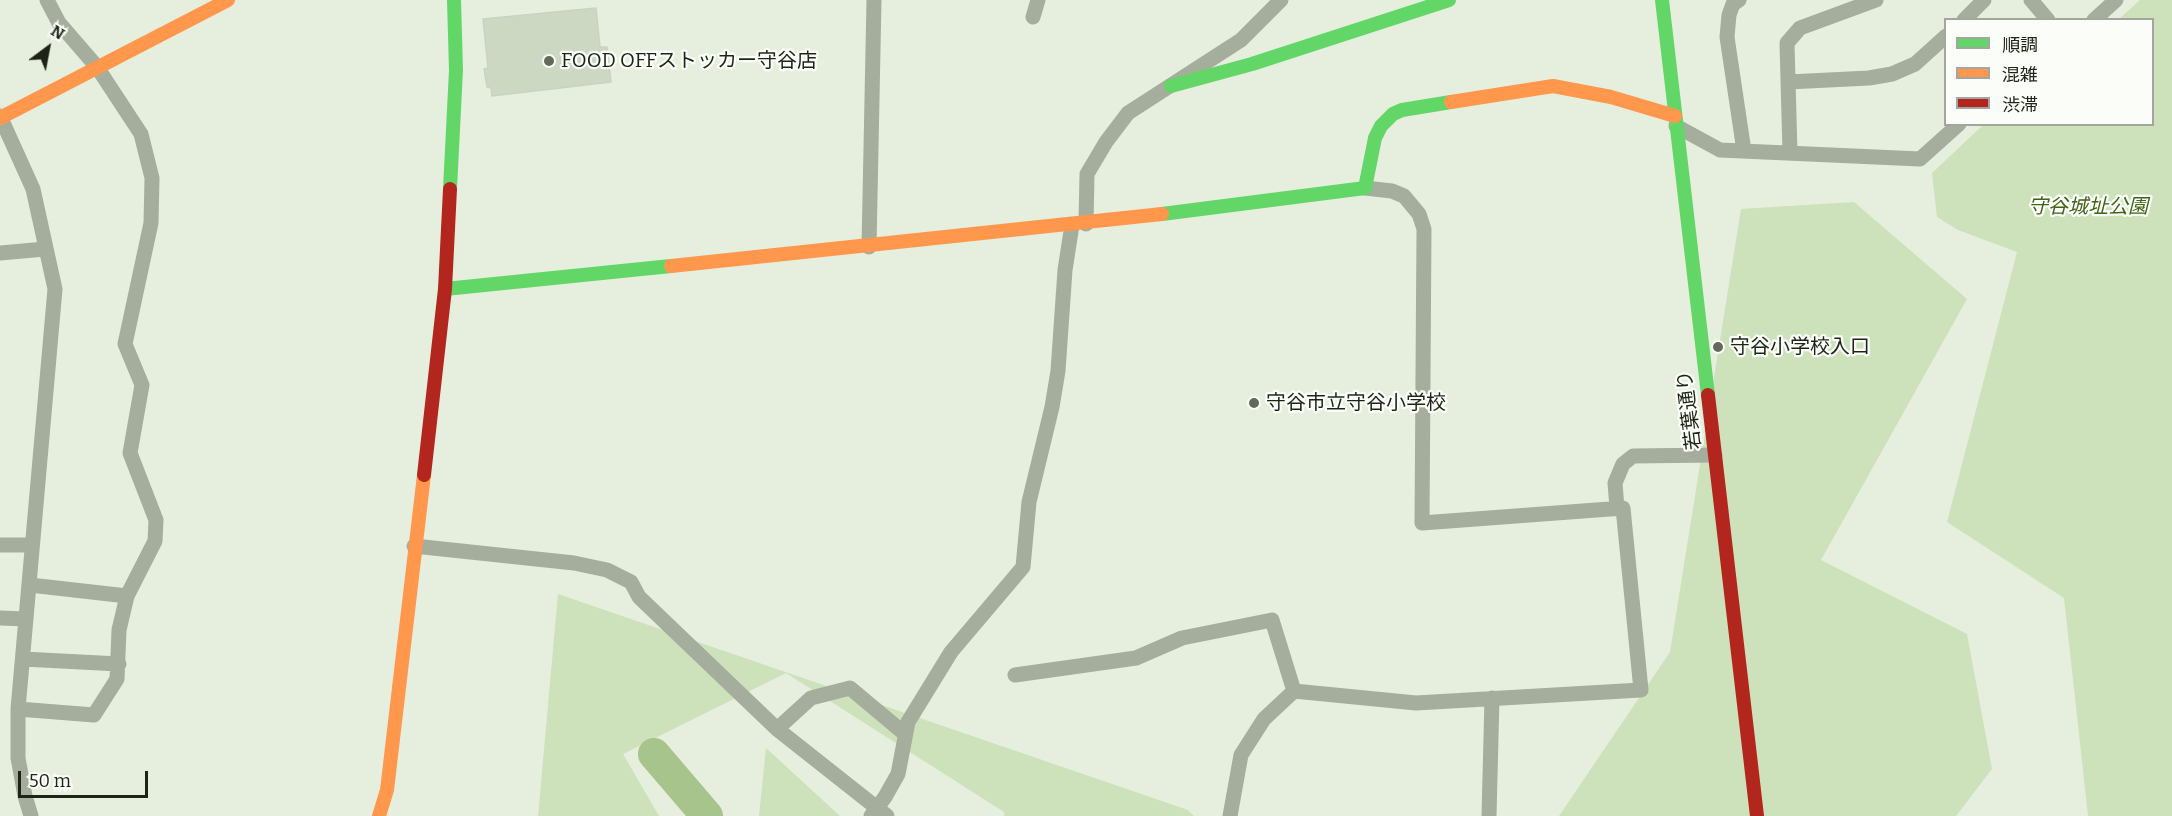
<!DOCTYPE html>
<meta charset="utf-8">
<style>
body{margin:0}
#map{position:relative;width:2172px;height:816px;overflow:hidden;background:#e6efdd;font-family:Bitter,"Noto Sans JP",serif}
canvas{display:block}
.legend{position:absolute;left:1944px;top:18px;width:210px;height:108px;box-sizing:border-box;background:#fbfef8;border:2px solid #a2a69e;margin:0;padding:8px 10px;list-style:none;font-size:18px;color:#1d2317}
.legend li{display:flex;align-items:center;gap:12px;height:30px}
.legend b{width:30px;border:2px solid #a2a69e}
.north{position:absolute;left:18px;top:18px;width:60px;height:60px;-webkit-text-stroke:4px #fbfef8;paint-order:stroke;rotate:32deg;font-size:16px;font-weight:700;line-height:24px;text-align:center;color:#1d2317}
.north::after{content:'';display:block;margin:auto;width:21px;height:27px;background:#1d2317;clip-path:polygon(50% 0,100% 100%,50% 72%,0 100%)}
.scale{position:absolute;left:18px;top:771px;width:130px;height:27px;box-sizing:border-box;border:3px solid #1d2317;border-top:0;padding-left:8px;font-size:18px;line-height:21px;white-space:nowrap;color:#1d2317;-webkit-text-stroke:4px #fbfef8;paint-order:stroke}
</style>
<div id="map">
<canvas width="2172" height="816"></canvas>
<ul class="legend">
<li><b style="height:8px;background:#63d668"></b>順調</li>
<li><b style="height:8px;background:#ff974d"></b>混雑</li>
<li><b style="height:8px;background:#b3261e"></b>渋滞</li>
</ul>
<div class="north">N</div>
<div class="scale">50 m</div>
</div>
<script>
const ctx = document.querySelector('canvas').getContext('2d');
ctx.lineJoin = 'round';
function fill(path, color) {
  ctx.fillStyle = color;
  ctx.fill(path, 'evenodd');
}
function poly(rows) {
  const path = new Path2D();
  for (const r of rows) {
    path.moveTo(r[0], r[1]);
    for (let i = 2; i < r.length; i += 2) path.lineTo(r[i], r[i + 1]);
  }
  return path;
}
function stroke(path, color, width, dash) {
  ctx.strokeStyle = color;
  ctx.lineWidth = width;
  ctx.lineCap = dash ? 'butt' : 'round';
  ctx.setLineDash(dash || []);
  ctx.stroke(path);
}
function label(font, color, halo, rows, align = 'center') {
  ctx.font = font + ' Bitter,"Noto Sans JP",serif';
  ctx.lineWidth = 4.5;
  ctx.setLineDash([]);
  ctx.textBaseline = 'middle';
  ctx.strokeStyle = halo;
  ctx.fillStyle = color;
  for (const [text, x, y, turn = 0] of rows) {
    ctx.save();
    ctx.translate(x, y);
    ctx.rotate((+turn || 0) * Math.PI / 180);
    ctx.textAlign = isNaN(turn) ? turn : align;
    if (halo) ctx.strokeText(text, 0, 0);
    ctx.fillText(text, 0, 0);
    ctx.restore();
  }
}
const green = poly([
 [2140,0,2172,0,2172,816,2088,816,2064,598,1947,522,2017,252,1958,230,1937,217,1932,173,1983,125,2152,124,2152,20,2119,19],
 [1854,202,1967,299,1821,560,1967,634,1992,769,1956,816,1559,816,1670,652,1741,209],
 [558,594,1188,810,1194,816,1004,816,1004,812,786,673,623,754,659,816,538,816],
 [766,748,840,816,759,816]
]);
const river = poly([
 [654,754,707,816]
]);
const building = poly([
 [596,8,600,47,607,47,611,82,492,96,491,88,487,87,484,69,488,68,483,19,596,8]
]);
const street = poly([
 [1739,0,1733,4,1729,15,1727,37,1744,151],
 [2031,0,2048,20],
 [1033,17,1038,0],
 [1964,20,1984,0],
 [2094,20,2116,0],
 [1788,82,1869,78,1892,74,1915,64,1946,36],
 [0,116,33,189,55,289,18,709,18,758,25,796,31,816],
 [1676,126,1720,150,1920,159,1959,124],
 [1790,153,1787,43,1800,28,1876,0],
 [1086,224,1087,174,1106,142,1128,113,1241,40,1281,0],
 [869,247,874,0],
 [0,253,45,249],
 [1617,508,1615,483,1623,464,1633,456,1715,455],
 [0,545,32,545],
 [414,546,574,563,607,570,631,582,639,597,777,729,887,816],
 [30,585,127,596,155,541,156,520,130,453,142,385,125,344,151,223,152,178,141,134,97,67,59,23,47,0],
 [0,618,26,619],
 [23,659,119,664],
 [1015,675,1136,658,1182,638,1272,620,1294,691],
 [18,709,94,715,117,679,119,630,127,596],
 [777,729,811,698,850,688,905,734],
 [871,816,885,797,898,774,908,722,951,652,1023,567,1029,502,1052,407,1058,371,1065,270,1072,225],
 [1230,816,1241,755,1264,719,1294,691,1416,703,1641,690,1623,508,1422,523,1424,229,1419,214,1404,196,1392,191,1365,188],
 [1489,816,1492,698]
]);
const fast = poly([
 [1662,0,1708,395],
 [1171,86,1252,64,1449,0],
 [450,189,456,70,454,0],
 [1162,214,1365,188,1375,138,1381,126,1393,114,1402,110,1451,102],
 [445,289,671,266]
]);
const slow = poly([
 [1451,102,1553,86,1611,97,1675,116],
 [0,118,228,0],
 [671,266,1162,214],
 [379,816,387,790,424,475]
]);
const jam = poly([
 [1708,395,1757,816],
 [424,475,445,289,450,189]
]);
const markers = [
 [549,61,6,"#636a5c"],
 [1718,347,6,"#636a5c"],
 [1254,403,6,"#636a5c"]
];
const poiNames = [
 ["FOOD OFFストッカー守谷店",561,61],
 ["守谷小学校入口",1730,347],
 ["守谷市立守谷小学校",1266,403]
];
const parkNames = [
 ["守谷城址公園",2088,207]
];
const streetNames = [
 ["若葉通り",1690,410,-97]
];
fill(green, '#cde1ba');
stroke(river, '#a8c48d', 32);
fill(building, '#cdd8c2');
stroke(building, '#cbd2c4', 1.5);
stroke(street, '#a5ad9c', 15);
stroke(fast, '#63d668', 14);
stroke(slow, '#ff974d', 14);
stroke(jam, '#b3261e', 14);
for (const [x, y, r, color] of markers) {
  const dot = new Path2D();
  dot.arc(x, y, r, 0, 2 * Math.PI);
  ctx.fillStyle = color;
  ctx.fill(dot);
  stroke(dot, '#fbfef8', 2);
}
label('20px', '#1d2317', '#fbfef8', poiNames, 'left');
label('italic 20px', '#436219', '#fbfef8', parkNames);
label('20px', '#1d2317', '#fbfef8', streetNames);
</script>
